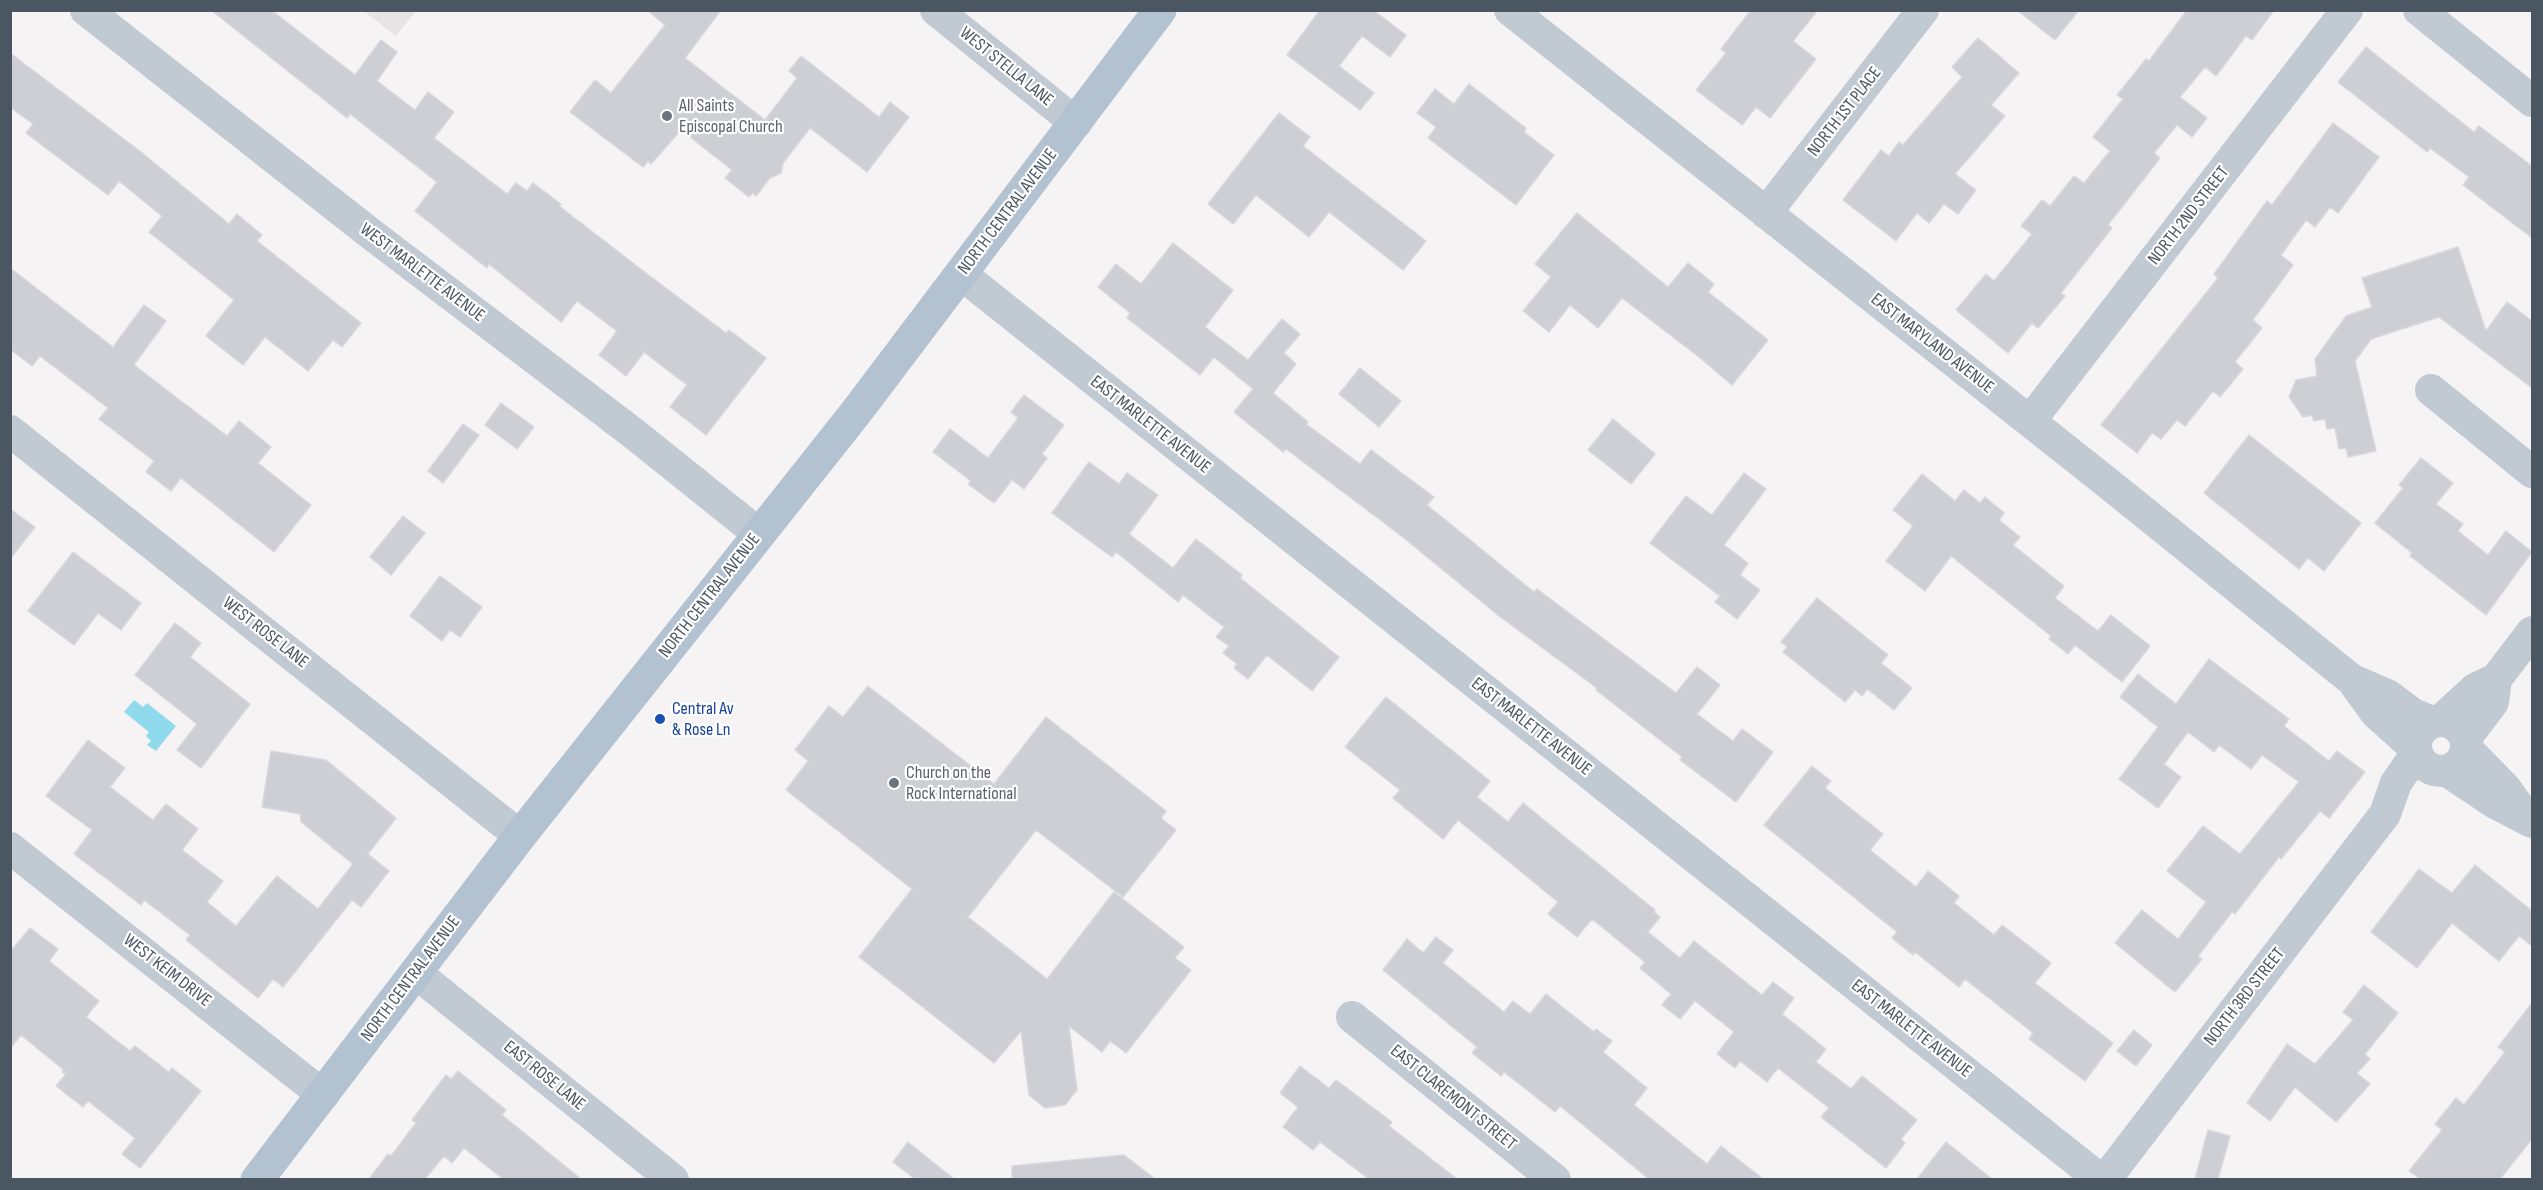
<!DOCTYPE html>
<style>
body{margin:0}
#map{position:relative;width:2543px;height:1190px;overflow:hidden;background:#f5f3f3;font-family:"Sofia Sans Condensed",sans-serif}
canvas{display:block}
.frame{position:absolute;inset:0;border:12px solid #4a5661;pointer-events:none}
</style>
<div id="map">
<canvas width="2543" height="1190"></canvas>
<div class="frame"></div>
</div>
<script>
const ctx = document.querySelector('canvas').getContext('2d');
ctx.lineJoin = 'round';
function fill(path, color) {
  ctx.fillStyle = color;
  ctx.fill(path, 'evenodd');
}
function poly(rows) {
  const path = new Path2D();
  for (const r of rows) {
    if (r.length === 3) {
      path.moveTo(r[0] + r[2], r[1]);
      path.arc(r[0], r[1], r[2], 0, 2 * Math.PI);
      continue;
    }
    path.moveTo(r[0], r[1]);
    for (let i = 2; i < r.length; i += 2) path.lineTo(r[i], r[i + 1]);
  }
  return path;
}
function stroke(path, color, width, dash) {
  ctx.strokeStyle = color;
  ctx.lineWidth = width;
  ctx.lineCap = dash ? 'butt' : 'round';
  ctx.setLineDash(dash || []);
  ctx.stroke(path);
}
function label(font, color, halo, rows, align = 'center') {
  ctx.font = font + ' "Sofia Sans Condensed",sans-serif';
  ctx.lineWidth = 4.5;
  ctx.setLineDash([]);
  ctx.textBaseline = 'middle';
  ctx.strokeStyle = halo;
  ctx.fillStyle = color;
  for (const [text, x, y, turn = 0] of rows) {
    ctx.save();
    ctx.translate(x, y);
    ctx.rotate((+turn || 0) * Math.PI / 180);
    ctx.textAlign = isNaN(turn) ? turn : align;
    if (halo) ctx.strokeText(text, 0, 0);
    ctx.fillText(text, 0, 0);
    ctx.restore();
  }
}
const education = poly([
 [364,11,416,10,416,11,396,36]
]);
const water = poly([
 [134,700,143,707,147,703,176,726,156,751,147,745,151,741,146,736,149,732,124,712]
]);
const building = poly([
 [211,10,271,10,355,75,381,40,397,52,377,81,415,110,428,92,454,112,434,138,507,194,516,183,527,191,533,183,561,204,559,206,655,280,726,333,729,330,766,358,706,435,670,407,687,385,644,352,626,376,599,355,617,331,577,301,561,322,489,264,487,268,464,250,415,211,437,182,350,114,347,118,211,10],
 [647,10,721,10,685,58,765,120,797,78,789,71,801,56,879,117,890,102,909,117,867,172,810,128,783,163,781,173,770,178,756,196,753,193,749,197,725,178,732,170,681,130,651,164,648,161,643,167,570,112,595,80,611,93,665,25,647,10],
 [1320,10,1373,10,1406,35,1390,57,1362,36,1339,66,1374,93,1360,110,1287,55,1320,10],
 [1751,10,1818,10,1793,41,1816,59,1770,118,1756,107,1742,125,1696,90,1726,53,1721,49,1751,10],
 [2017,10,2079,10,2055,40,2017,10],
 [2187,10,2274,10,2252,40,2246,36,2216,76,2205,67,2180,97,2207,118,2192,137,2177,125,2154,153,2160,158,2108,225,2112,228,2061,293,2065,296,2038,328,2032,323,2008,353,1956,310,1986,274,1994,281,2032,234,2021,226,2042,200,2050,206,2074,176,2084,183,2110,151,2093,137,2123,99,2117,95,2146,59,2149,61,2187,10],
 [1978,38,2019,73,1991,105,2005,116,1955,174,1976,190,1958,214,1944,204,1929,223,1917,213,1896,241,1843,200,1881,150,1889,156,1899,142,1903,145,1962,77,1952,67,1978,38],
 [2366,47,2474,132,2479,126,2532,166,2532,238,2463,185,2469,177,2430,148,2427,152,2338,82,2366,47],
 [10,53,141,152,229,224,237,214,262,235,257,241,361,323,342,347,333,340,308,371,265,337,243,365,206,336,234,300,149,232,162,216,119,181,108,195,26,133,33,124,10,107,10,53],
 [1469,84,1526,128,1524,132,1554,155,1516,205,1428,138,1436,127,1417,113,1435,89,1454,104,1469,84],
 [1279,113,1310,137,1303,146,1426,241,1403,270,1329,212,1309,237,1256,195,1233,224,1208,204,1279,113],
 [2333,123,2379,157,2338,213,2330,207,2315,227,2306,220,2281,255,2293,265,2253,320,2262,328,2235,362,2243,369,2220,397,2213,391,2185,426,2177,420,2161,439,2152,433,2137,453,2101,425,2218,278,2214,274,2267,201,2272,205,2333,123],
 [1577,213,1668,287,1688,263,1714,284,1708,292,1768,340,1732,385,1699,357,1622,298,1598,328,1570,305,1549,332,1523,311,1551,277,1535,264,1577,213],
 [1173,243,1233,290,1205,327,1248,360,1282,319,1300,334,1284,353,1296,364,1273,393,1308,422,1306,424,1360,464,1371,450,1434,497,1427,505,1534,592,1537,589,1676,693,1697,667,1720,685,1697,714,1733,741,1742,729,1773,752,1736,802,1680,760,1682,757,1596,690,1597,688,1499,616,1404,538,1286,449,1283,452,1234,412,1253,389,1214,357,1200,375,1127,318,1130,313,1098,287,1116,264,1141,284,1173,243],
 [2458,247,2486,331,2507,302,2532,321,2532,388,2439,317,2371,339,2355,361,2376,451,2348,457,2346,448,2339,449,2335,428,2327,429,2325,419,2314,421,2312,415,2303,417,2289,397,2296,380,2317,376,2315,359,2346,316,2372,307,2362,278,2458,247],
 [10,268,113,347,144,305,166,321,134,365,227,436,239,421,271,447,258,463,311,505,274,552,181,478,171,491,146,472,154,461,99,419,108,408,40,356,32,366,10,349,10,268],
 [1360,368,1401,401,1379,427,1339,394,1360,368],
 [1024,395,1064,425,1042,454,1047,458,1024,489,1012,480,994,503,968,484,971,481,933,452,950,429,988,458,1018,418,1011,412,1024,395],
 [501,403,534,427,517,449,485,425,501,403],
 [1613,419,1655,454,1631,484,1588,450,1613,419],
 [463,424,479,435,443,483,428,471,463,424],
 [2249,435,2361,523,2324,571,2308,558,2299,569,2204,493,2249,435],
 [2421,458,2453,483,2436,504,2463,524,2458,531,2488,555,2506,531,2532,552,2486,615,2410,556,2412,553,2375,523,2403,488,2399,485,2421,458],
 [1089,462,1119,484,1127,473,1158,495,1129,534,1173,568,1196,539,1242,575,1240,578,1339,657,1312,691,1267,655,1248,679,1234,668,1237,664,1223,653,1229,646,1216,637,1224,627,1183,595,1178,602,1116,552,1112,557,1052,513,1089,462],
 [1744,473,1766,489,1724,545,1748,563,1740,575,1760,590,1737,619,1715,602,1720,596,1650,543,1686,496,1712,515,1744,473],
 [1922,474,1955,501,1964,490,1980,503,1985,497,2004,513,1999,520,2020,537,2013,545,2064,586,2055,598,2098,631,2111,615,2150,646,2122,682,2075,645,2068,654,2049,639,2051,636,1951,556,1925,591,1886,561,1913,526,1893,510,1922,474],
 [10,509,35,527,10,559,10,509],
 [403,516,425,533,391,575,370,557,403,516],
 [73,552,141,603,121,630,98,613,74,645,28,611,73,552],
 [440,576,482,607,460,637,450,630,442,641,410,616,440,576],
 [1817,598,1888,655,1881,663,1912,688,1894,710,1867,689,1862,696,1855,690,1845,702,1783,652,1787,647,1781,642,1817,598],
 [175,623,201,643,190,657,250,704,201,768,177,750,197,724,135,675,175,623],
 [2209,659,2289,719,2284,726,2329,761,2337,751,2365,772,2329,818,2320,811,2281,859,2279,857,2235,914,2232,912,2198,956,2202,959,2175,992,2115,943,2142,910,2178,939,2206,902,2167,871,2203,826,2240,854,2299,782,2262,755,2251,769,2219,745,2214,752,2188,732,2164,764,2181,777,2158,808,2119,779,2158,727,2120,697,2138,674,2176,704,2209,659],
 [868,686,994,784,1046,717,1166,811,1161,818,1176,830,1123,897,1036,830,968,917,1047,979,1114,892,1184,947,1175,958,1191,970,1126,1053,1110,1041,1102,1052,1069,1026,1077,1090,1065,1105,1045,1108,1029,1095,1021,1031,994,1063,859,957,912,889,786,790,808,761,795,750,829,706,843,717,868,686],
 [1386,697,1490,781,1477,797,1508,822,1523,803,1655,910,1654,912,1660,917,1648,932,1680,958,1694,941,1762,995,1773,982,1794,998,1782,1014,1826,1049,1816,1062,1851,1089,1862,1076,1917,1120,1901,1139,1905,1143,1886,1168,1821,1117,1829,1108,1778,1068,1767,1082,1740,1061,1735,1068,1717,1054,1734,1032,1695,1001,1680,1019,1662,1005,1671,994,1640,968,1645,962,1592,919,1577,937,1548,914,1558,902,1458,820,1443,839,1393,798,1400,790,1345,747,1386,697],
 [88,740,125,768,110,787,153,820,166,804,198,829,182,850,223,881,207,902,236,926,277,876,318,909,353,864,301,822,300,814,262,807,271,751,326,760,396,818,368,854,389,871,361,907,352,900,283,987,273,979,258,998,186,940,190,935,144,900,141,905,74,854,92,830,46,796,88,740],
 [1812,766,1831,781,1825,788,1883,834,1870,850,1916,887,1928,871,1959,896,1954,903,1994,935,2002,925,2051,963,2035,983,2113,1043,2085,1081,2029,1039,2033,1033,1965,979,1959,987,1915,952,1913,955,1892,938,1897,932,1764,825,1812,766],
 [2475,865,2532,911,2532,946,2519,936,2499,961,2452,923,2417,968,2371,932,2419,869,2452,893,2475,865],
 [30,928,58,949,49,961,99,1001,86,1017,130,1051,135,1046,169,1072,172,1068,201,1091,140,1168,122,1154,135,1138,88,1101,83,1107,56,1086,66,1074,62,1072,64,1070,21,1035,10,1049,10,952,30,928],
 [1436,937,1453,950,1443,963,1504,1012,1513,1001,1530,1014,1546,994,1594,1032,1596,1029,1612,1041,1603,1052,1647,1088,1634,1105,1707,1164,1721,1146,1763,1179,1649,1179,1560,1106,1555,1112,1504,1072,1501,1076,1472,1053,1477,1047,1383,970,1407,939,1423,953,1436,937],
 [2364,985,2398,1013,2365,1054,2370,1059,2357,1073,2370,1084,2336,1122,2295,1087,2270,1121,2247,1103,2287,1044,2315,1064,2353,1020,2343,1012,2364,985],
 [2532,1003,2532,1139,2500,1179,2420,1179,2409,1171,2442,1130,2435,1124,2456,1098,2464,1105,2505,1052,2498,1047,2532,1003],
 [2134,1030,2152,1045,2136,1066,2117,1051,2134,1030],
 [1300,1066,1329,1088,1336,1080,1392,1122,1389,1126,1457,1179,1369,1179,1320,1142,1313,1150,1283,1127,1298,1107,1280,1093,1300,1066],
 [458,1071,506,1110,502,1115,581,1179,503,1179,464,1148,452,1163,444,1156,425,1179,369,1179,388,1154,391,1156,416,1123,412,1120,446,1075,451,1079,458,1071],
 [2208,1130,2230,1136,2218,1179,2195,1179,2208,1130],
 [908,1142,954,1179,915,1179,893,1162,908,1142],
 [1946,1142,1992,1179,1917,1179,1946,1142],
 [1124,1155,1155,1179,1012,1179,1012,1166,1124,1155]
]);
const minor = poly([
 [86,10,371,234,633,433,759,534],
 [936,10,1076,123],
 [1510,10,2109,484,2352,680,2376,713,2415,748],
 [2419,10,2532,101],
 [1766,213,1923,10],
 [961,274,2101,1180],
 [2431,390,2532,472],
 [2030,421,2347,10],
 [10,431,520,836],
 [2357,682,2389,696,2413,714,2433,722],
 [2441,746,25],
 [2440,721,2475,689,2496,679,2532,632],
 [2465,739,2493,702,2496,679],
 [2466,748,2506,789,2519,807],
 [2447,771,2495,803,2532,822],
 [10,848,323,1095],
 [416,973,673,1180],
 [1352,1017,1555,1180],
 [2105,1180,2385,814,2396,783,2416,754]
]);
const major = poly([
 [257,1180,520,836,857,411,1160,10]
]);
const markers = [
 [667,116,6,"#6b7280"],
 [660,719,6,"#1a4fb4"],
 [894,783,6,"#6b7280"]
];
const streetNames = [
 ["WEST STELLA LANE",1006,67,39],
 ["NORTH 1ST PLACE",1845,112,-52],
 ["NORTH CENTRAL AVENUE",1008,212,-53],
 ["NORTH 2ND STREET",2189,216,-52],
 ["WEST MARLETTE AVENUE",422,273,37],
 ["EAST MARYLAND AVENUE",1932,344,38],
 ["EAST MARLETTE AVENUE",1150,425,38],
 ["NORTH CENTRAL AVENUE",710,596,-52],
 ["WEST ROSE LANE",265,633,38],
 ["EAST MARLETTE AVENUE",1531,727,38],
 ["WEST KEIM DRIVE",167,971,38],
 ["NORTH CENTRAL AVENUE",411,979,-53],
 ["NORTH 3RD STREET",2245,997,-52],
 ["EAST MARLETTE AVENUE",1911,1029,38],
 ["EAST ROSE LANE",544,1076,39],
 ["EAST CLAREMONT STREET",1453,1098,39]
];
const worshipNames = [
 ["All Saints",679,106],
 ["Episcopal Church",679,127],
 ["Church on the",906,773],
 ["Rock International",906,794]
];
const transitNames = [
 ["Central Av",672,709],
 ["& Rose Ln",672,730]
];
fill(education, '#e6e4e5');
fill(water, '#90daee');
fill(building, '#cdcfd5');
stroke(building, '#d7d9de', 1.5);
stroke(minor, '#c1cad2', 32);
stroke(major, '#b3c2d1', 33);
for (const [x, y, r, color] of markers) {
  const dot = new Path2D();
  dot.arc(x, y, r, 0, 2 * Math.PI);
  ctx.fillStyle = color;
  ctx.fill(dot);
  stroke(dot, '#fff', 2);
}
label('18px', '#4a5661', '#fff', streetNames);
label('18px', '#5b616d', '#fff', worshipNames, 'left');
label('18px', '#164399', '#fff', transitNames, 'left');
</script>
